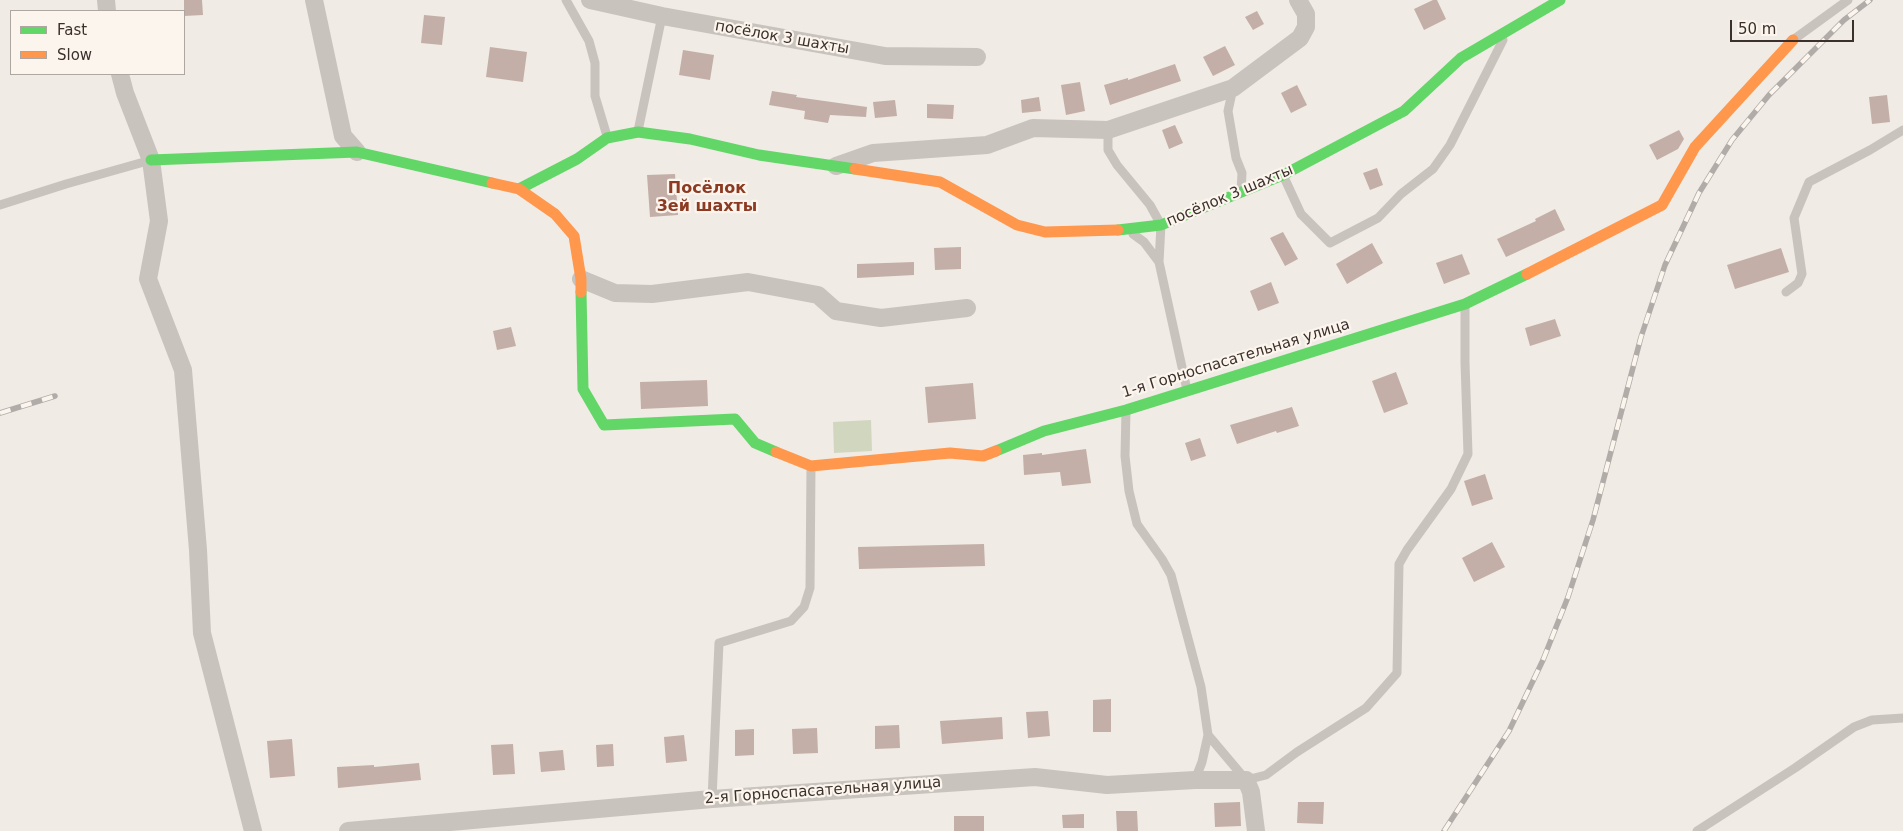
<!DOCTYPE html>
<meta charset="utf-8">
<style>
body{margin:0}
#map{position:relative;width:1903px;height:831px;overflow:hidden;background:#f0ebe5;font-family:"DejaVu Sans",sans-serif}
canvas{display:block}
.legend{position:absolute;left:10px;top:10px;width:175px;height:65px;box-sizing:border-box;background:#fbf5ee;border:1px solid #aea6a0;margin:0;padding:6px 9px;list-style:none;font-size:15px;color:#3b302b}
.legend li{display:flex;align-items:center;gap:10px;height:25px}
.legend b{width:25px;border:1px solid #aea6a0}
.scale{position:absolute;left:1730px;top:20px;width:124px;height:22px;box-sizing:border-box;border:2px solid #3b302b;border-top:0;padding-left:6px;font-size:15px;line-height:18px;white-space:nowrap;color:#3b302b;-webkit-text-stroke:4px #fbf5ee;paint-order:stroke}
</style>
<div id="map">
<canvas width="1903" height="831"></canvas>
<ul class="legend">
<li><b style="height:6px;background:#63d668"></b>Fast</li>
<li><b style="height:6px;background:#ff974d"></b>Slow</li>
</ul>
<div class="scale">50 m</div>
</div>
<script>
const ctx = document.querySelector('canvas').getContext('2d');
ctx.lineJoin = 'round';
function fill(path, color) {
  ctx.fillStyle = color;
  ctx.fill(path, 'evenodd');
}
function poly(rows) {
  const path = new Path2D();
  for (const r of rows) {
    path.moveTo(r[0], r[1]);
    for (let i = 2; i < r.length; i += 2) path.lineTo(r[i], r[i + 1]);
  }
  return path;
}
function stroke(path, color, width, dash) {
  ctx.strokeStyle = color;
  ctx.lineWidth = width;
  ctx.lineCap = dash ? 'butt' : 'round';
  ctx.setLineDash(dash || []);
  ctx.stroke(path);
}
function label(font, color, halo, rows, align = 'center') {
  ctx.font = font + ' "DejaVu Sans",sans-serif';
  ctx.lineWidth = 4.5;
  ctx.setLineDash([]);
  ctx.textBaseline = 'middle';
  ctx.strokeStyle = halo;
  ctx.fillStyle = color;
  for (const [text, x, y, turn = 0] of rows) {
    ctx.save();
    ctx.translate(x, y);
    ctx.rotate((+turn || 0) * Math.PI / 180);
    ctx.textAlign = isNaN(turn) ? turn : align;
    if (halo) ctx.strokeText(text, 0, 0);
    ctx.fillText(text, 0, 0);
    ctx.restore();
  }
}
const green = poly([
 [871,420,872,451,834,453,833,422]
]);
const building = poly([
 [184,0,202,0,203,15,184,16],
 [1433,0,1437,0,1446,19,1424,30,1414,9],
 [1257,11,1264,24,1253,30,1245,17],
 [424,15,445,17,442,45,421,43],
 [1225,46,1235,65,1213,76,1203,57],
 [490,47,527,52,523,82,486,77],
 [683,50,714,55,710,80,679,75],
 [1175,64,1181,81,1110,105,1104,85,1128,78,1128,80],
 [1080,82,1085,111,1066,115,1061,85],
 [1297,85,1307,105,1291,113,1281,93],
 [772,91,797,95,796,97,867,107,866,117,830,115,828,123,804,119,805,111,769,105],
 [1887,95,1890,122,1872,124,1869,97],
 [1039,97,1041,111,1022,113,1021,100],
 [895,100,897,116,875,118,873,102],
 [927,104,954,105,953,119,927,118],
 [1175,125,1183,143,1169,149,1162,130],
 [1679,130,1684,139,1678,149,1657,160,1649,145],
 [1377,168,1383,185,1370,190,1363,173],
 [675,174,678,215,650,217,647,175],
 [1555,209,1565,230,1506,257,1497,239,1536,221,1535,219],
 [1283,232,1298,259,1285,266,1270,238],
 [1372,243,1383,263,1347,284,1336,264],
 [961,247,961,269,935,270,934,248],
 [1781,248,1789,272,1735,289,1727,265],
 [1462,254,1470,274,1444,284,1436,263],
 [914,262,914,275,857,278,857,264],
 [1271,282,1279,303,1258,311,1250,291],
 [1555,319,1561,336,1530,346,1525,328],
 [511,327,516,346,497,350,493,331],
 [1396,372,1408,404,1384,413,1372,381],
 [707,380,708,406,641,409,640,382],
 [973,383,976,419,928,423,925,387],
 [1292,407,1299,426,1277,433,1276,431,1237,444,1230,425],
 [1200,438,1206,456,1191,461,1185,443],
 [1086,449,1091,483,1062,486,1060,472,1024,475,1023,455,1042,453,1042,455],
 [1485,474,1493,499,1472,506,1464,481],
 [1492,542,1505,567,1474,582,1462,558],
 [984,544,985,566,859,569,858,547],
 [1111,699,1111,732,1093,732,1093,700],
 [1048,711,1050,736,1028,738,1026,712],
 [1002,717,1003,739,942,744,940,721],
 [899,725,900,748,875,749,875,726],
 [817,728,818,753,793,754,792,729],
 [754,729,754,755,735,756,735,730],
 [684,735,687,761,666,763,664,737],
 [292,739,295,776,270,778,267,741],
 [513,744,515,774,493,775,491,745],
 [613,744,614,766,597,767,596,745],
 [563,750,565,770,541,772,539,752],
 [419,763,421,780,338,788,337,767,374,765,374,767],
 [1240,802,1241,826,1215,827,1214,803],
 [1298,802,1324,802,1323,824,1297,823],
 [1116,811,1137,811,1138,831,1117,831],
 [1084,814,1084,828,1063,828,1062,815],
 [954,816,984,816,984,831,954,831]
]);
const lane = poly([
 [566,0,589,41,595,63,595,96,607,136],
 [1793,40,1848,0],
 [1233,88,1228,111,1236,158,1242,173,1241,191],
 [1108,130,1108,150,1117,165,1150,205,1161,225,1159,262],
 [638,131,662,16],
 [1283,175,1301,214,1330,243,1378,218,1401,194,1433,169,1450,145,1503,40],
 [0,205,66,184,151,160],
 [1133,234,1144,242,1159,262,1187,390],
 [1786,292,1798,283,1802,274,1794,218,1809,182,1870,150,1903,130],
 [1126,410,1125,456,1129,491,1137,524,1162,559,1171,575,1201,687,1208,735,1246,780,1266,775,1297,752,1366,708,1397,673,1399,564,1407,550,1451,489,1468,454,1465,362,1465,305],
 [1195,780,1202,762,1208,735],
 [712,799,719,643,791,621,804,607,810,588,811,466],
 [1697,831,1795,768,1854,727,1872,720,1903,718]
]);
const street = poly([
 [106,0,107,11],
 [314,0,343,136,357,152],
 [590,0,662,16,885,56,977,57],
 [120,74,125,93,151,160,159,221,148,279,183,370,198,550,202,633,253,831],
 [836,166,873,153,987,145,1033,128,1108,130,1233,88,1300,38,1306,27,1306,14,1298,0],
 [581,279,615,293,652,294,748,282,818,295,836,311,881,318,967,308],
 [348,831,712,799,1035,777,1107,785,1195,780,1246,780,1251,792,1256,831]
]);
const fast = poly([
 [151,160,357,152,492,183],
 [519,189,577,159,607,138,638,132,690,139,759,155,855,169],
 [1118,230,1161,225,1283,175,1404,111,1461,58,1560,0],
 [581,292,583,389,604,425,735,419,755,443,776,452],
 [996,451,1044,431,1126,410,1465,304,1527,274]
]);
const slow = poly([
 [855,169,940,182,1017,225,1045,232,1118,230],
 [492,183,519,189,555,214,574,236,581,279,581,292],
 [1527,274,1662,205,1695,147,1793,40],
 [776,452,811,466,950,453,983,456,996,451]
]);
const rail = poly([
 [0,413,55,396],
 [1444,831,1509,731,1543,660,1568,597,1593,520,1641,337,1665,265,1699,193,1732,140,1769,95,1844,20,1870,0]
]);
const streetNames = [
 ["посёлок 3 шахты",782,38,10],
 ["посёлок 3 шахты",1230,196,-23],
 ["1-я Горноспасательная улица",1236,359,-17],
 ["2-я Горноспасательная улица",823,791,-4]
];
const neighbourhoodNames = [
 ["Посёлок",707,189],
 ["3ей шахты",707,207]
];
fill(green, '#d1d6bf');
fill(building, '#c3afa7');
stroke(lane, '#c9c3be', 9);
stroke(street, '#c9c3be', 18);
stroke(fast, '#63d668', 11);
stroke(slow, '#ff974d', 11);
stroke(rail, '#b1aca8', 5.5);
stroke(rail, '#fbf5ee', 4, [11]);
label('15px', '#3b302b', '#fbf5ee', streetNames);
label('bold 16px', '#8c3b22', '#fbf5ee', neighbourhoodNames);
</script>
